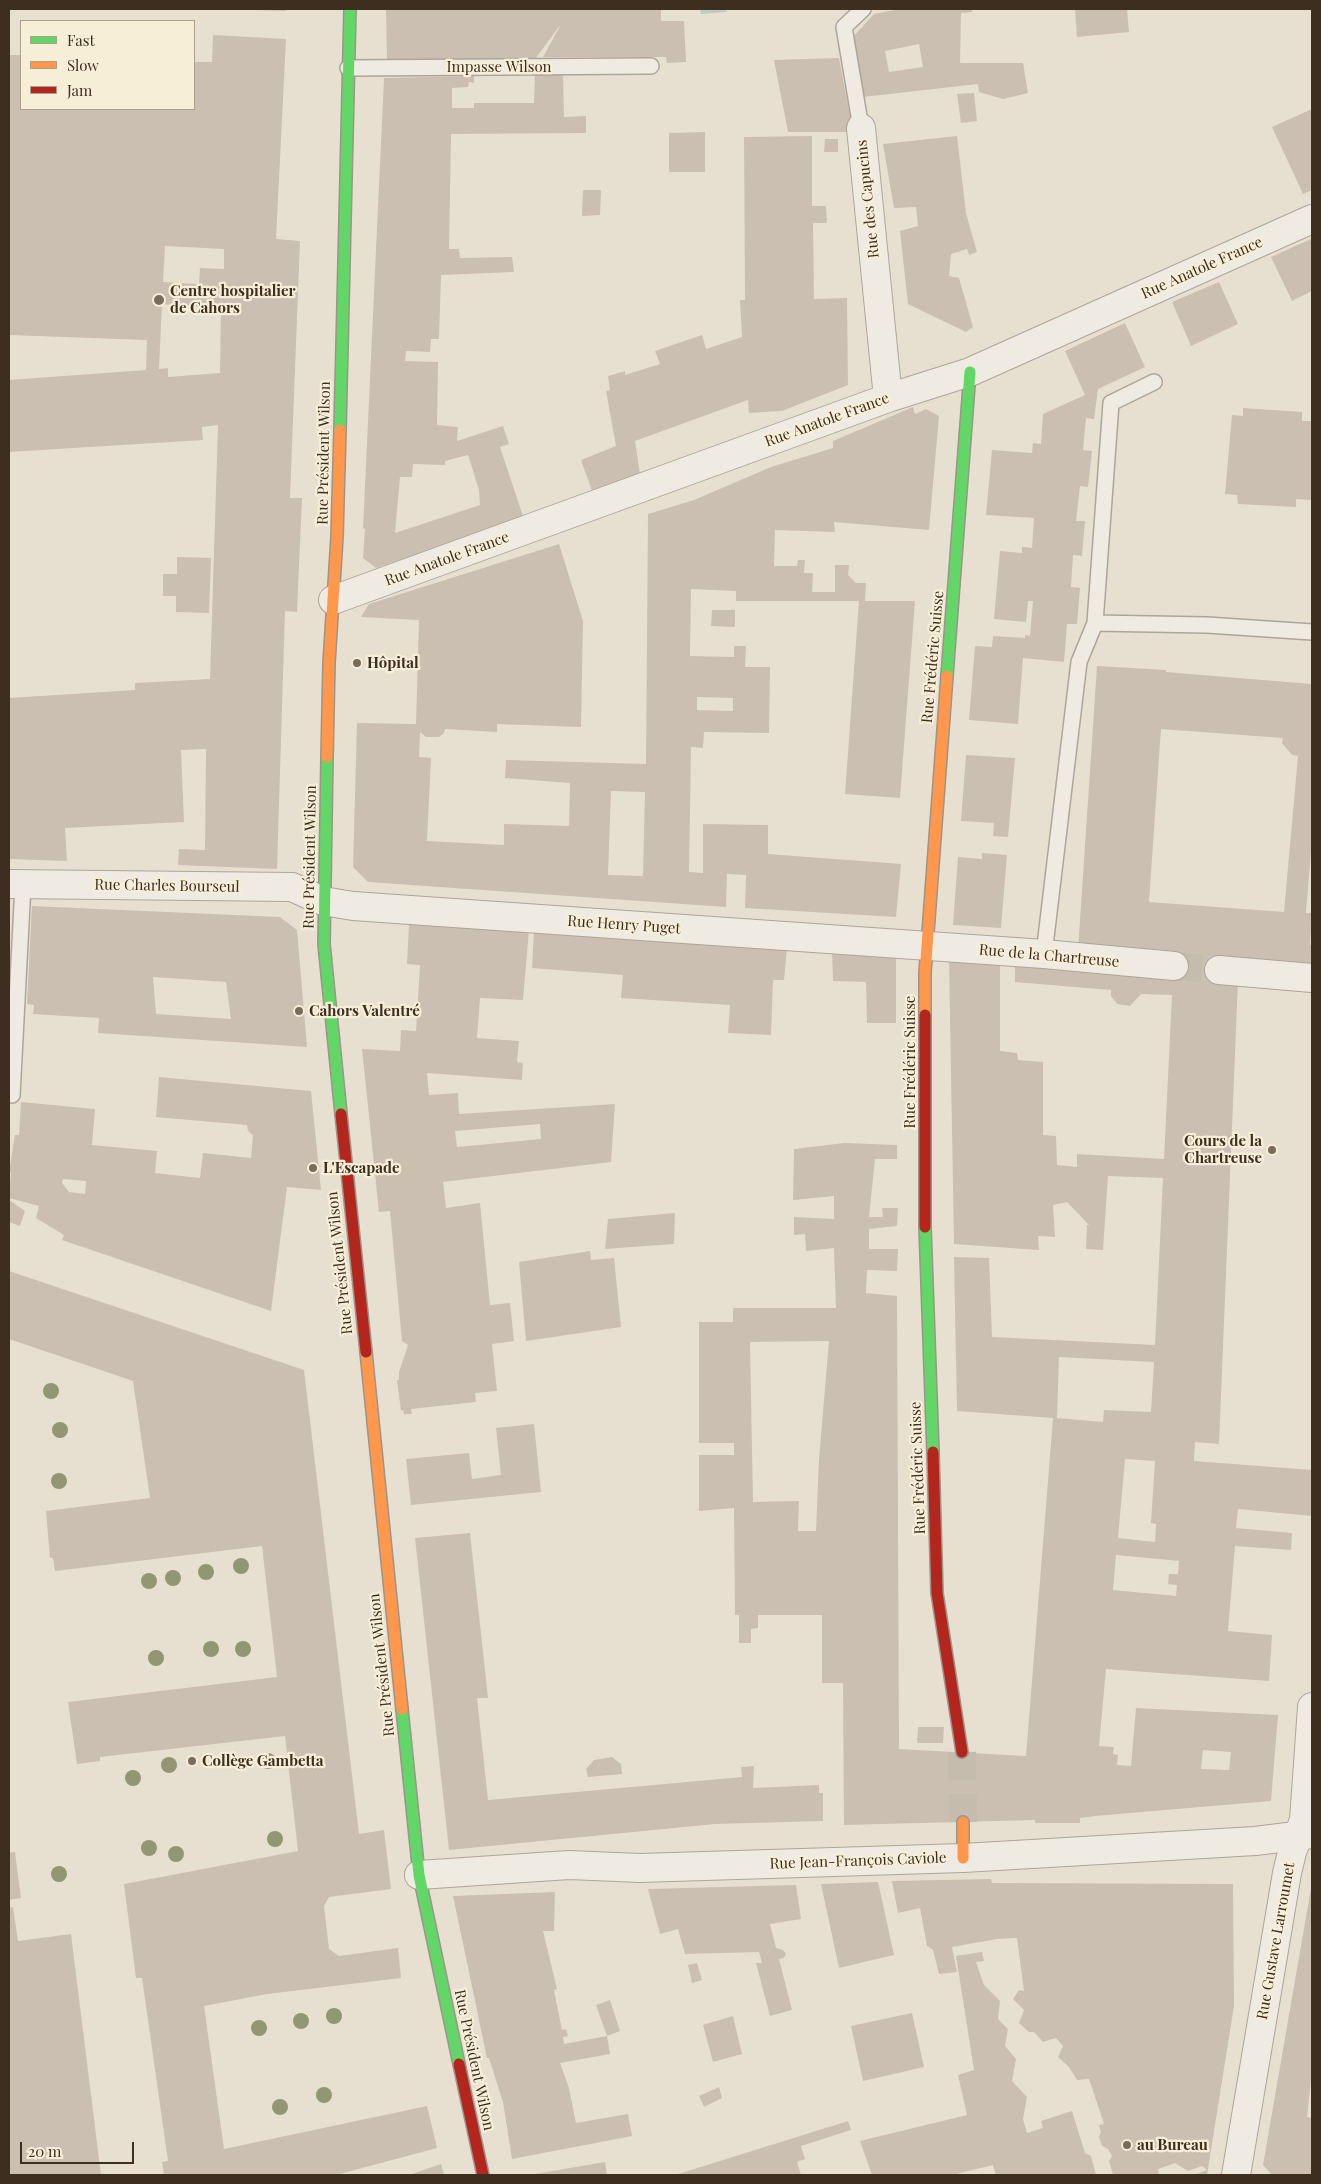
<!DOCTYPE html>
<meta charset="utf-8">
<style>
body{margin:0}
#map{position:relative;width:1321px;height:2184px;overflow:hidden;background:#e7e0d1;font-family:"Playfair Display",serif}
canvas{display:block}
.frame{position:absolute;inset:0;border:10px solid #3d2e20;pointer-events:none}
.legend{position:absolute;left:20px;top:20px;width:175px;height:90px;box-sizing:border-box;background:#f7eed8;border:1px solid #ada18e;margin:0;padding:6px 9px;list-style:none;font-size:15px;color:#3d2e20}
.legend li{display:flex;align-items:center;gap:10px;height:25px}
.legend b{width:25px;border:1px solid #ada18e}
.scale{position:absolute;left:20px;top:2142px;width:114px;height:22px;box-sizing:border-box;border:2px solid #3d2e20;border-top:0;padding-left:6px;font-size:15px;line-height:18px;white-space:nowrap;color:#3d2e20;-webkit-text-stroke:4px #f7eed8;paint-order:stroke}
</style>
<div id="map">
<canvas width="1321" height="2184"></canvas>
<div class="frame"></div>
<ul class="legend">
<li><b style="height:6px;background:#63d668"></b>Fast</li>
<li><b style="height:6px;background:#ff974d"></b>Slow</li>
<li><b style="height:6px;background:#b3261e"></b>Jam</li>
</ul>
<div class="scale">20 m</div>
</div>
<script>
const ctx = document.querySelector('canvas').getContext('2d');
ctx.lineJoin = 'round';
function fill(path, color) {
  ctx.fillStyle = color;
  ctx.fill(path, 'evenodd');
}
function poly(rows) {
  const path = new Path2D();
  for (const r of rows) {
    path.moveTo(r[0], r[1]);
    for (let i = 2; i < r.length; i += 2) path.lineTo(r[i], r[i + 1]);
  }
  return path;
}
function stroke(path, color, width, dash) {
  ctx.strokeStyle = color;
  ctx.lineWidth = width;
  ctx.lineCap = dash ? 'butt' : 'round';
  ctx.setLineDash(dash || []);
  ctx.stroke(path);
}
function label(font, color, halo, rows, align = 'center') {
  ctx.font = font + ' "Playfair Display",serif';
  ctx.lineWidth = 4.5;
  ctx.setLineDash([]);
  ctx.textBaseline = 'middle';
  ctx.strokeStyle = halo;
  ctx.fillStyle = color;
  for (const [text, x, y, turn = 0] of rows) {
    ctx.save();
    ctx.translate(x, y);
    ctx.rotate((+turn || 0) * Math.PI / 180);
    ctx.textAlign = isNaN(turn) ? turn : align;
    if (halo) ctx.strokeText(text, 0, 0);
    ctx.fillText(text, 0, 0);
    ctx.restore();
  }
}
const water = poly([
 [700,9,726,9,726,12,701,14]
]);
const building = poly([
 [255,9,286,9,286,11,255,10],
 [386,9,661,9,661,21,684,21,686,62,667,63,666,57,543,57,561,24,536,58,387,60],
 [900,9,972,9,972,12,961,13,960,63,1023,63,1028,93,1003,99,979,92,978,84,863,97,853,37,874,14],
 [919,44,923,67,889,72,885,51],
 [1075,9,1127,9,1129,32,1077,37],
 [213,35,286,39,276,239,300,241,290,498,302,498,297,612,285,611,277,869,178,865,179,849,205,850,206,749,181,750,184,822,65,828,67,861,9,859,9,698,135,690,135,683,210,679,218,425,202,427,203,440,9,452,9,380,146,370,147,340,9,335,9,55,21,55,21,109,194,109,194,62,212,62],
 [165,246,224,249,224,269,200,268,199,284,163,282],
 [162,304,221,309,220,373,168,377,168,368,159,369],
 [839,58,853,132,788,132,774,60],
 [535,73,563,73,564,117,586,116,586,133,451,134,449,249,459,249,460,258,512,257,514,272,441,275,439,339,431,339,430,352,406,351,405,361,438,362,437,425,458,427,457,441,503,426,509,444,500,447,523,516,493,529,376,568,363,558,365,528,363,529,384,78,474,76,474,83,469,82,468,87,452,88,452,108,474,108,474,103,534,103],
 [468,455,479,490,480,505,395,533,400,477,412,477,413,464,445,465,445,461],
 [974,93,977,121,961,123,957,94],
 [1312,109,1312,190,1303,194,1272,127],
 [705,132,705,172,669,172,669,133],
 [812,136,812,206,826,206,827,223,813,223,814,299,847,298,848,385,782,411,749,413,748,400,745,401,635,441,640,474,592,491,581,460,616,446,606,391,610,390,608,376,625,371,625,375,660,364,655,351,702,335,706,349,742,337,740,300,745,300,744,137],
 [957,136,966,213,977,252,969,255,967,249,951,254,949,276,959,278,973,327,966,332,908,304,900,231,918,226,916,207,894,208,883,144],
 [825,139,838,139,838,152,824,152],
 [583,190,601,190,600,215,582,216],
 [1311,239,1312,291,1292,301,1271,257],
 [1219,282,1238,324,1191,346,1172,302],
 [1125,323,1145,367,1098,389,1094,419,1086,418,1083,450,1092,451,1088,487,1080,486,1076,521,1085,521,1082,556,1073,555,1071,587,1080,588,1077,624,1067,624,1064,662,1023,658,1018,724,969,720,975,646,992,647,993,636,1025,638,1025,635,1030,636,1033,601,1028,601,1026,622,994,619,1000,551,1022,553,1022,547,1032,548,1034,518,986,515,992,450,1032,453,1033,443,1041,444,1043,414,1085,395,1065,351],
 [913,407,915,414,926,409,939,416,929,530,834,522,835,532,775,530,774,566,797,566,798,560,805,560,804,573,813,573,812,592,835,592,835,565,849,565,848,575,856,583,866,583,865,601,915,601,900,798,845,794,859,601,736,601,736,591,691,589,690,656,734,657,734,646,746,646,745,667,770,667,769,733,704,732,703,748,691,747,689,872,703,873,703,824,768,825,768,854,901,864,896,917,745,908,746,875,727,874,726,907,368,882,353,867,357,723,416,724,419,620,361,617,369,604,559,544,583,621,581,727,497,724,497,732,445,729,444,733,439,737,426,737,420,732,419,757,431,758,427,841,504,845,504,824,569,826,570,783,505,778,506,760,646,764,648,514,694,500,771,467,833,448,833,441],
 [697,697,733,698,733,711,697,710],
 [611,791,645,792,643,876,608,875],
 [1243,408,1302,412,1302,421,1312,421,1312,500,1296,499,1296,507,1238,504,1237,495,1225,494,1232,415,1243,416],
 [177,557,211,558,209,613,176,612,176,596,163,596,163,574,177,574],
 [712,610,735,610,735,627,711,626],
 [1097,666,1166,670,1166,672,1312,684,1312,838,1306,913,1312,913,1310,945,1312,945,1312,968,1238,981,1219,1444,1195,1442,1194,1461,1312,1470,1312,1516,1238,1509,1236,1528,1292,1533,1291,1550,1235,1546,1228,1631,1272,1635,1269,1681,1106,1669,1099,1746,1114,1747,1113,1754,1118,1755,1117,1765,1131,1766,1136,1708,1278,1715,1271,1801,1095,1816,1080,1818,1080,1823,1035,1823,1035,1820,844,1825,843,1683,822,1683,822,1615,758,1615,758,1628,751,1629,751,1643,739,1643,739,1615,735,1615,734,1508,699,1511,699,1455,734,1455,734,1443,699,1443,699,1322,733,1322,733,1308,836,1308,834,1248,806,1251,805,1234,794,1235,794,1217,834,1219,834,1196,793,1200,794,1149,844,1143,897,1145,897,1159,875,1159,869,1217,883,1217,882,1208,898,1208,897,1226,869,1229,869,1249,898,1249,897,1271,867,1270,866,1293,897,1296,899,1749,1026,1756,1053,1418,957,1411,954,1257,989,1258,992,1337,1155,1345,1163,1178,1108,1176,1103,1250,1086,1249,1087,1225,1089,1225,1067,1202,1053,1205,1055,1237,1038,1236,1039,1250,954,1244,949,959,1000,963,1000,1051,1017,1053,1018,1060,1043,1062,1043,1135,1056,1136,1057,1165,1077,1167,1077,1154,1164,1159,1172,995,1141,994,1130,1006,1117,1004,1111,996,1111,990,1015,982,1015,964,1078,950],
 [1161,729,1283,738,1282,743,1292,755,1298,756,1284,912,1149,902],
 [829,1341,819,1459,816,1531,798,1531,799,1501,753,1502,750,1342],
 [1059,1357,1154,1362,1151,1412,1104,1410,1103,1422,1057,1418],
 [1125,1459,1155,1461,1151,1523,1156,1524,1155,1542,1118,1538],
 [1116,1555,1179,1561,1178,1574,1169,1574,1168,1584,1177,1585,1176,1596,1113,1590],
 [1203,1750,1231,1752,1229,1770,1201,1769],
 [966,755,1015,758,1008,837,993,836,994,823,961,821],
 [982,853,1007,855,1001,928,953,925,958,857,982,859],
 [32,906,280,917,297,930,307,1047,98,1033,99,1018,33,1014,34,1005,27,1004],
 [153,977,226,982,231,1019,156,1014],
 [409,924,529,930,523,1000,480,998,477,1038,519,1041,517,1062,523,1063,522,1080,427,1073,429,1095,458,1093,459,1114,615,1104,611,1162,443,1182,446,1208,480,1203,490,1305,510,1303,514,1341,492,1344,497,1391,475,1393,476,1402,411,1409,412,1414,404,1414,403,1410,401,1411,397,1380,399,1380,399,1372,408,1345,402,1341,390,1211,379,1212,362,1049,400,1051,401,1030,416,1031,420,965,407,964],
 [540,1124,541,1139,457,1147,455,1131],
 [534,931,787,948,784,980,773,980,771,1035,728,1033,730,1005,621,998,623,975,532,968],
 [832,952,896,956,896,1023,867,1023,866,982,833,981],
 [159,1077,311,1091,321,1190,287,1187,271,1311,62,1240,64,1235,36,1218,39,1206,9,1198,11,1173,9,1172,15,1135,19,1135,21,1102,95,1109,92,1145,157,1151,155,1173,200,1178,203,1153,251,1158,253,1135,248,1131,247,1125,156,1117],
 [63,1179,86,1181,85,1194,69,1192,62,1183],
 [9,1200,25,1211,20,1226,9,1222],
 [675,1213,674,1244,605,1249,608,1219],
 [590,1251,591,1260,614,1258,621,1327,526,1341,519,1262],
 [9,1271,304,1370,359,1834,384,1830,391,1889,329,1897,324,1906,329,1949,339,1956,398,1948,401,1978,267,1994,204,2006,224,2149,427,2106,437,2148,336,2175,164,2175,162,2162,168,2161,142,1978,136,1978,124,1884,298,1851,285,1736,100,1757,100,1761,77,1764,68,1702,277,1677,262,1546,55,1571,53,1558,50,1558,46,1511,150,1498,133,1381,9,1339],
 [534,1424,541,1492,411,1505,406,1459,469,1453,472,1479,501,1475,496,1428],
 [470,1533,488,1698,477,1698,488,1800,742,1777,741,1767,754,1766,753,1788,819,1785,819,1793,823,1793,823,1821,715,1824,449,1850,415,1538],
 [918,1727,944,1727,943,1743,917,1743],
 [612,1757,621,1764,622,1774,588,1777,586,1769,594,1760],
 [15,1852,21,1898,9,1900,9,1853],
 [991,1879,992,1883,1233,1884,1234,2006,1207,2175,1194,2175,1207,2170,1202,2166,1188,2171,1175,2163,1158,2169,1159,2175,1113,2175,1109,2161,1112,2156,1108,2149,1102,2146,1099,2137,1101,2132,1099,2125,1104,2124,1089,2079,1077,2080,1069,2067,1058,2057,1063,2046,1056,2038,1043,2042,1034,2032,1029,2032,1019,2023,1024,2010,1013,1999,1019,1990,1024,1991,1017,1938,997,1939,952,1947,957,1972,939,1974,933,1950,927,1946,920,1908,898,1913,892,1881],
 [878,1882,894,1955,839,1968,821,1884],
 [796,1885,801,1919,770,1924,776,1948,783,1950,786,1954,784,1958,779,1959,792,2010,770,2016,756,1963,762,1963,759,1952,685,1954,678,1929,660,1934,648,1889],
 [1311,1888,1312,2069,1307,2117,1312,2118,1312,2175,1272,2175,1263,2165],
 [555,1892,554,1931,543,1931,557,1989,554,1990,562,2030,566,2029,568,2036,563,2037,564,2044,607,2036,596,2005,610,2000,620,2031,607,2036,610,2054,560,2063,569,2088,576,2123,628,2114,632,2136,512,2159,503,2102,489,2058,487,2058,453,1896],
 [13,1907,18,1941,71,1934,101,2175,9,2175,9,1908],
 [982,1952,984,1961,976,1962,984,1985,1000,2001,998,2019,1008,2029,1005,2046,1016,2059,1012,2081,1027,2097,1023,2119,1027,2133,1043,2128,1041,2121,1072,2111,1085,2153,1091,2156,1096,2175,996,2175,993,2165,952,2175,872,2175,860,2141,967,2115,958,2075,974,2070,956,1956],
 [697,1963,702,1980,692,1983,688,1965],
 [912,2013,924,2067,863,2081,851,2026],
 [733,2016,742,2054,713,2062,703,2025],
 [719,2087,722,2098,704,2107,699,2096],
 [848,2121,851,2130,801,2146,805,2159,797,2162,801,2175,675,2175],
 [605,2162,607,2175,535,2175,535,2174],
 [441,2164,444,2175,409,2175]
]);
const streetTunnel = poly([
 [1174,966,1219,970]
]);
const secondaryTunnel = poly([
 [962,1752,963,1822]
]);
const lane = poly([
 [348,68,651,66],
 [861,128,844,27,863,9],
 [1095,623,1207,625,1312,632],
 [1044,954,1079,662,1095,623,1111,403,1154,382],
 [12,1095,23,885]
]);
const street = poly([
 [861,128,888,398],
 [333,600,888,398,970,372,1312,219],
 [9,884,292,887,323,901,353,906,1044,954,1174,966],
 [1219,970,1312,978],
 [419,1875,569,1865,640,1868,963,1858,1255,1841,1312,1834],
 [1236,2175,1287,1873,1292,1852,1304,1820,1312,1707]
]);
const fast = poly([
 [340,430,350,9],
 [947,676,970,372],
 [327,757,324,944,341,1114],
 [925,1227,933,1452],
 [402,1709,419,1875,459,2064]
]);
const slow = poly([
 [327,757,329,663,337,537,340,430],
 [925,1015,925,973,947,676],
 [366,1352,402,1709],
 [963,1822,963,1858]
]);
const jam = poly([
 [925,1015,925,1227],
 [341,1114,366,1352],
 [933,1452,937,1593,962,1752],
 [459,2064,483,2175]
]);
const trees = [
 [51,1391],
 [60,1430],
 [59,1481],
 [241,1566],
 [206,1572],
 [173,1578],
 [149,1581],
 [211,1649],
 [243,1649],
 [156,1658],
 [268,1761],
 [169,1765],
 [133,1778],
 [275,1839],
 [149,1848],
 [176,1854],
 [59,1874],
 [334,2016],
 [301,2021],
 [259,2028],
 [324,2095],
 [280,2107]
];
const markers = [
 [159,300,6,"#786c5e"],
 [357,663,5,"#786c5e"],
 [299,1011,5,"#786c5e"],
 [1272,1150,5,"#786c5e"],
 [313,1168,5,"#786c5e"],
 [192,1761,5,"#786c5e"],
 [1127,2145,5,"#786c5e"]
];
const streetNames = [
 ["Impasse Wilson",499,67],
 ["Rue des Capucins",868,199,-96],
 ["Rue Anatole France",1202,268,-24],
 ["Rue Anatole France",827,420,-20],
 ["Rue Président Wilson",324,453,-89],
 ["Rue Anatole France",447,559,-20],
 ["Rue Frédéric Suisse",933,657,-85],
 ["Rue Président Wilson",310,857,-89],
 ["Rue Charles Bourseul",167,886,1],
 ["Rue Henry Puget",624,925,4],
 ["Rue de la Chartreuse",1049,956,5],
 ["Rue Frédéric Suisse",910,1062,-90],
 ["Rue Président Wilson",340,1263,-96],
 ["Rue Frédéric Suisse",918,1468,-92],
 ["Rue Président Wilson",382,1665,-96],
 ["Rue Jean-François Caviole",858,1861,-2],
 ["Rue Gustave Larroumet",1276,1941,-80],
 ["Rue Président Wilson",474,2060,78]
];
const poiNames = [
 ["Centre hospitalier",170,291],
 ["de Cahors",170,308],
 ["Hôpital",367,663],
 ["Cahors Valentré",309,1011],
 ["Cours de la",1262,1141,"right"],
 ["Chartreuse",1262,1158,"right"],
 ["L'Escapade",323,1168],
 ["Collège Gambetta",202,1761],
 ["au Bureau",1137,2145]
];
fill(water, '#bcccc2');
fill(building, '#cbbfb2');
stroke(streetTunnel, '#c5bcae', 28, [28, 14]);
stroke(secondaryTunnel, '#c5bcae', 28, [28, 14]);
stroke(lane, '#ada599', 18);
stroke(street, '#ada599', 30);
stroke(fast, '#9c958a', 14);
stroke(slow, '#9c958a', 14);
stroke(jam, '#9c958a', 14);
stroke(lane, '#efebe3', 15);
stroke(street, '#efebe3', 28);
stroke(fast, '#63d668', 11);
stroke(slow, '#ff974d', 11);
stroke(jam, '#b3261e', 11);
ctx.fillStyle = '#929673';
for (const [x, y] of trees) {
  ctx.beginPath();
  ctx.arc(x, y, 8, 0, 2 * Math.PI);
  ctx.fill();
}
for (const [x, y, r, color] of markers) {
  const dot = new Path2D();
  dot.arc(x, y, r, 0, 2 * Math.PI);
  ctx.fillStyle = color;
  ctx.fill(dot);
  stroke(dot, '#f7eed8', 2);
}
label('15px', '#3d2e20', '#f7eed8', streetNames);
label('bold 15px', '#3d2e20', '#f7eed8', poiNames, 'left');
</script>
